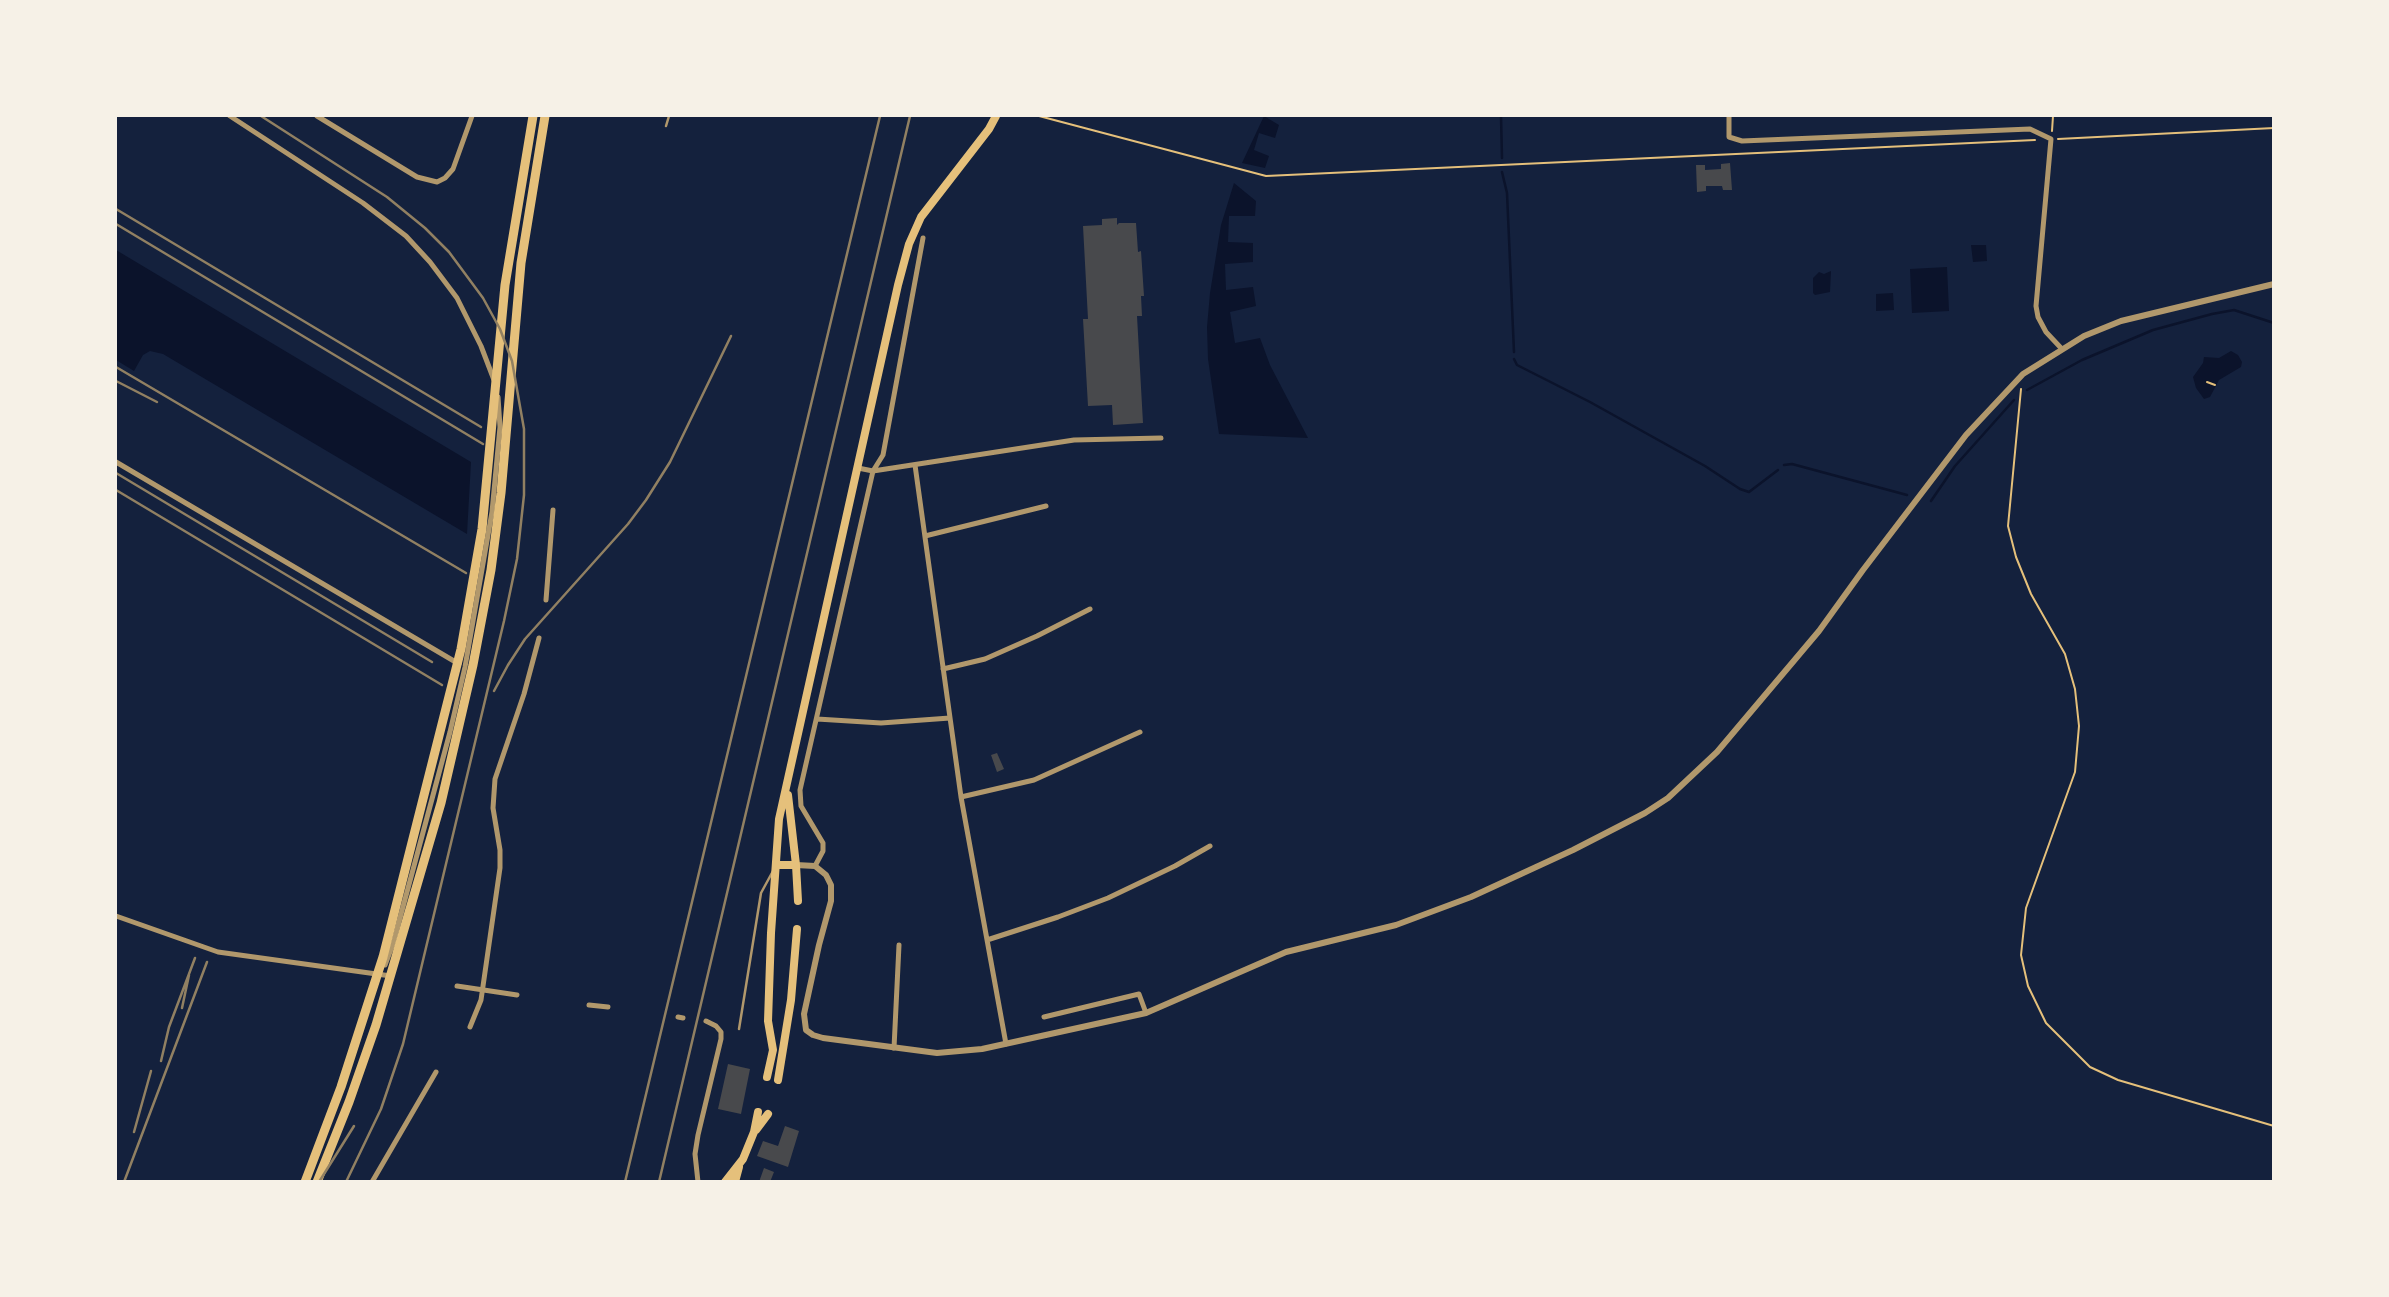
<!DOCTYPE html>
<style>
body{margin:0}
#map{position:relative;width:2389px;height:1297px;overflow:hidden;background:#14213d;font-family:Merriweather,serif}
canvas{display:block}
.frame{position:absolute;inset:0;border:117px solid #f6f1e7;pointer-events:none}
</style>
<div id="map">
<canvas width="2389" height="1297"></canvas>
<div class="frame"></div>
</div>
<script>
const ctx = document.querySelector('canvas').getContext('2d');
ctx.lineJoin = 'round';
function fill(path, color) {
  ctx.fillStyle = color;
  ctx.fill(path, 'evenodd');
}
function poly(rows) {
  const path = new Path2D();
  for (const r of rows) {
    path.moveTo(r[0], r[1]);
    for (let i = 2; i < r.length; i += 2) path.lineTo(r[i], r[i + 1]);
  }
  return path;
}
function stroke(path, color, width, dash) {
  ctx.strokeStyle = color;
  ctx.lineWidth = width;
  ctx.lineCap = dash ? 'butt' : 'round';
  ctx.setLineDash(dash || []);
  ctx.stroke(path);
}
const water = poly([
 [1264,116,1279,125,1275,138,1259,133,1254,150,1269,156,1265,168,1242,163],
 [1234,183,1256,201,1255,216,1229,216,1228,242,1253,243,1253,262,1225,264,1226,290,1253,287,1256,306,1230,312,1235,343,1260,338,1270,365,1308,438,1219,434,1208,359,1207,327,1210,293,1221,225],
 [1971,245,1986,245,1987,261,1973,262],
 [116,250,471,462,467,534,163,354,150,351,143,355,134,371,116,360],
 [1947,267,1949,311,1912,313,1910,269],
 [1831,271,1830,292,1815,295,1813,293,1813,278,1819,272,1824,274],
 [1893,293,1894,310,1876,311,1876,294],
 [2231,351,2238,355,2242,362,2241,367,2219,380,2210,397,2204,399,2196,388,2193,377,2203,363,2204,357,2219,358]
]);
const stream = poly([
 [1501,116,1502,158],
 [1502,172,1507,193,1514,352],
 [1514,359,1517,365,1590,402,1705,466,1740,489,1749,492,1778,470],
 [2027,390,2082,360,2153,330,2212,314,2234,310,2274,323],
 [1784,465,1792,464,1907,495],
 [1931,501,1955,466,2014,400]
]);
const building = poly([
 [1730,163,1732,190,1723,190,1722,186,1706,186,1706,191,1697,192,1696,165,1705,165,1705,170,1721,169,1721,164],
 [1117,218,1117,225,1119,223,1136,223,1138,252,1141,251,1144,296,1141,296,1142,316,1137,316,1143,423,1113,425,1112,405,1088,406,1083,319,1088,319,1083,226,1102,225,1102,219],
 [997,753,1004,769,997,772,991,755],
 [728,1064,750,1069,741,1114,718,1109],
 [785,1126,799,1131,788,1167,757,1156,763,1141,778,1146],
 [764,1168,774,1172,770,1182,759,1182]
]);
const path = poly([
 [1039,116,1266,176,2035,140],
 [2052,131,2053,116],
 [2058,139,2274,128],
 [2207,382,2215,385],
 [2021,389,2008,526,2016,557,2031,594,2065,654,2075,689,2079,726,2075,772,2026,908,2021,955,2028,986,2046,1023,2090,1067,2118,1080,2274,1126]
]);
const service = poly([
 [666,126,669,116],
 [739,1029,761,893,773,871]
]);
const minor = poly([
 [230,116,363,203,406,236,430,262,457,298,481,346,494,380],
 [317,116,417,177,437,182,445,178,453,169,472,116],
 [1729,116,1729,137,1742,141,2030,129,2051,139,2036,306,2038,317,2046,332,2061,348],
 [116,462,459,664],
 [915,465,961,797,1006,1044],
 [858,468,873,471,1074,440,1161,438],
 [925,536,1046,506],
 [546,600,553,510],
 [943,669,985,659,1037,636,1090,609],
 [817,719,881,723,950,718],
 [961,797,1034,780,1140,732],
 [815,866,823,851,823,843,801,806,800,790,873,471,883,455,923,238],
 [116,916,218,952,391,976],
 [987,940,1058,917,1108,898,1175,866,1210,846],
 [385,965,393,944,450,732,465,667,492,512,500,427,498,397],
 [457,986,517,995],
 [589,1005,608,1007],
 [678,1017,683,1018],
 [1044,1017,1139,994,1146,1013],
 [470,1027,481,1000,500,868,500,850,493,808,495,779,524,694,539,638],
 [894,1048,899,945],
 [372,1182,436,1072],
 [698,1182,695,1154,698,1135,721,1039,721,1032,716,1026,706,1021]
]);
const tertiary = poly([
 [796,865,815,866,826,875,831,885,831,901,819,945,804,1014,806,1030,813,1035,823,1038,937,1053,982,1049,1146,1013,1286,952,1396,925,1471,897,1573,850,1645,813,1668,798,1717,752,1819,631,1863,570,1966,435,2023,374,2084,336,2121,321,2274,284]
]);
const primary = poly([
 [788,795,796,865,798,901],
 [777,865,796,865],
 [767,1077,773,1050,768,1021,771,933,779,819,898,285,909,244,921,217,989,129,996,116],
 [778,1080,791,1000,797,929],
 [756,1130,768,1114],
 [725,1182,743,1159,754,1132,758,1112],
 [735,1182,739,1167]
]);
const motorway = poly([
 [305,1182,341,1087,383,957,461,649,482,529,505,285,533,116],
 [317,1182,349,1102,376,1025,441,803,473,665,491,570,501,493,521,263,545,116]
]);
const rail = poly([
 [261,116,387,197,425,228,449,252,483,298,500,329,512,361,524,429,524,495,517,559,504,621,403,1044,381,1109,346,1182],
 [116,209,481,427],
 [116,224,483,444],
 [116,367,466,573],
 [116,381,157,402],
 [116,473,432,662],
 [116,490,442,685],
 [494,691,508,665,525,639,628,524,646,500,670,462,731,336],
 [182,1008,189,975],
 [161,1061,169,1027,195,958],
 [134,1132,151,1071],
 [124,1182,207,962],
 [319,1182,354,1126],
 [625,1182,880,116],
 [659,1182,910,116]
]);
fill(water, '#0b132b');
stroke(stream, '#0b132b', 2.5);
fill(building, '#48494c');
stroke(path, '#e5c07b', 2);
stroke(service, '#b1986c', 2.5);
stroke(minor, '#b1986c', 5);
stroke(tertiary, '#b1986c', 6);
stroke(primary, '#e5c07b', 8);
stroke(motorway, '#e5c07b', 9);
stroke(rail, '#918062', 2.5);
</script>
